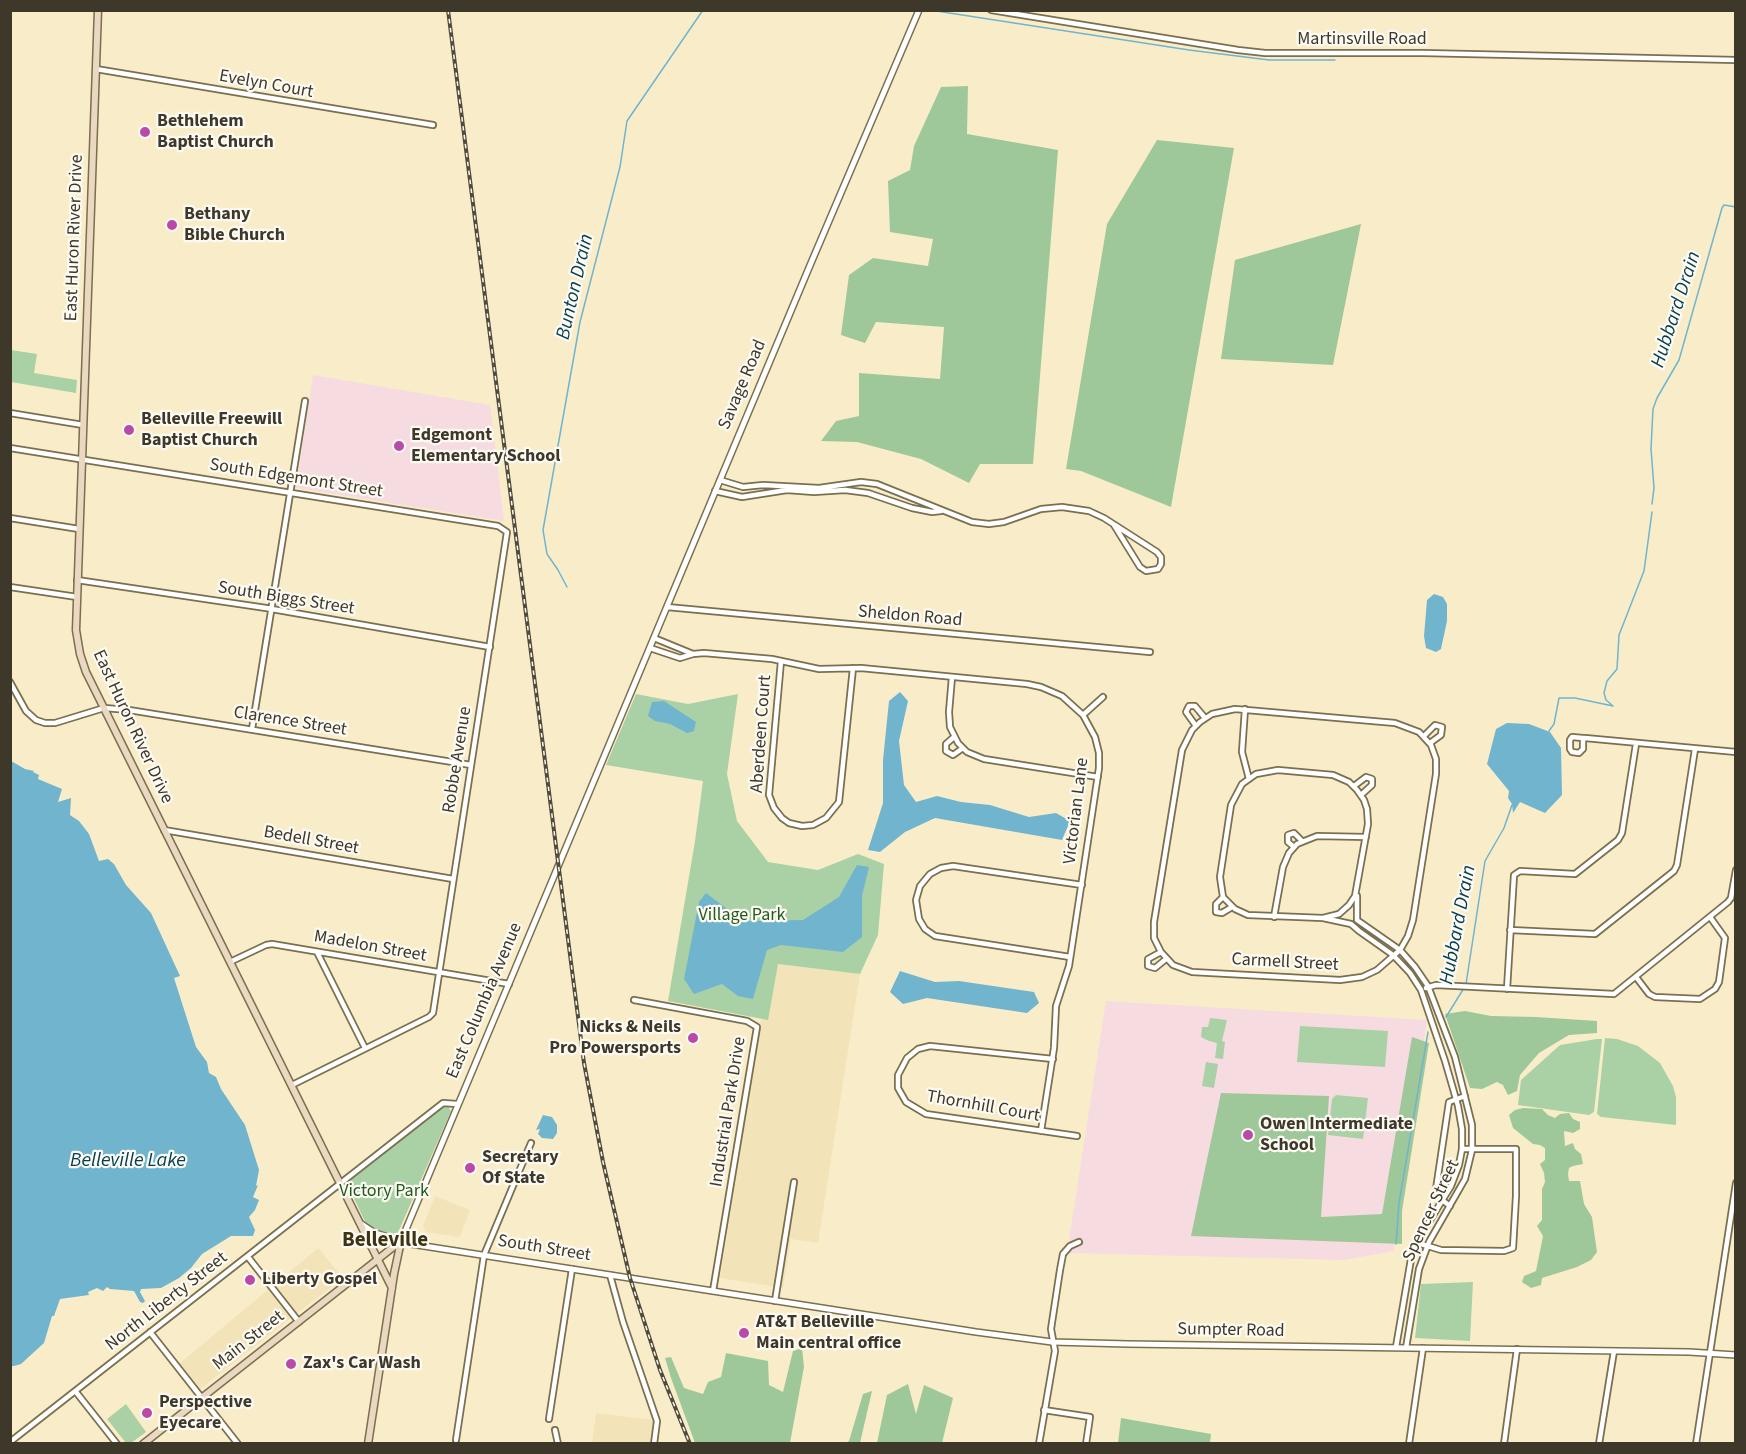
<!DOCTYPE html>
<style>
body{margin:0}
#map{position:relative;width:1746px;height:1454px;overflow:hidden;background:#f9edc9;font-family:"Source Sans 3",sans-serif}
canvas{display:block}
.frame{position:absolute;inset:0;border:12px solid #3d382a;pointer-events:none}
</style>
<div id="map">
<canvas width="1746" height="1454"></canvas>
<div class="frame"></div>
</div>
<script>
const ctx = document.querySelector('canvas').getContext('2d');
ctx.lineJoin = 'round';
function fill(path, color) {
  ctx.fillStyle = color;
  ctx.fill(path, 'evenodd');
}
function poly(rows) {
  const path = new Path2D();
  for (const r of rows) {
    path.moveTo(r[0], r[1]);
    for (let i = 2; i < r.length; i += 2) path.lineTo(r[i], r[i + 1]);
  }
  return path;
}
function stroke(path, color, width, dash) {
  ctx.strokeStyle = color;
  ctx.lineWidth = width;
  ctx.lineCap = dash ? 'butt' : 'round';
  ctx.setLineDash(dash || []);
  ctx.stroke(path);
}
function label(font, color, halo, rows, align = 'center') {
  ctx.font = font + ' "Source Sans 3",sans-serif';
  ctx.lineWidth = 4.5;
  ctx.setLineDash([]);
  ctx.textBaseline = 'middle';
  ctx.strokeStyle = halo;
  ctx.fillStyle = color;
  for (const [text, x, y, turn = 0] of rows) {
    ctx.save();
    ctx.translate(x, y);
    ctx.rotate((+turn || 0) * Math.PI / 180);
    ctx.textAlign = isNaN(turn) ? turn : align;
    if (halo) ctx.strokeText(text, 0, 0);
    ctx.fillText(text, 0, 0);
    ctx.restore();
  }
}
const built = poly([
 [770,963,860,974,818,1243,791,1239,783,1288,720,1278],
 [435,1196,470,1210,460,1237,426,1232,423,1226],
 [318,1248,343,1278,200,1389,180,1363],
 [596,1413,661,1421,658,1443,592,1444]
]);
const education = poly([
 [313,375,490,405,504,521,296,488],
 [1106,1001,1427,1020,1394,1251,1344,1260,1067,1253]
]);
const green = poly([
 [11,350,37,354,34,373,77,380,76,393,11,382],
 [636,694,688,704,738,694,727,774,737,821,768,862,818,870,858,854,884,864,878,935,860,974,778,964,768,1020,668,1001,695,841,703,781,606,765],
 [1210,1018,1227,1020,1222,1041,1225,1042,1223,1059,1215,1058,1217,1043,1209,1041,1201,1037,1202,1027,1208,1027],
 [1300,1026,1388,1031,1385,1067,1297,1062],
 [1605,1038,1617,1039,1638,1046,1660,1063,1673,1086,1676,1097,1676,1125,1601,1117,1597,1114],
 [1597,1039,1602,1039,1594,1112,1589,1115,1518,1105,1521,1080,1560,1045],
 [1206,1062,1218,1064,1214,1088,1202,1086],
 [1336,1095,1368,1098,1363,1139,1328,1135,1332,1099],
 [444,1106,448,1106,451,1111,397,1235,376,1230,366,1224,347,1183],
 [1473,1282,1470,1341,1415,1338,1421,1284],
 [126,1404,146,1432,131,1443,126,1443,107,1419]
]);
const forest = poly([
 [968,86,967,134,1058,150,1033,464,980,464,969,483,921,459,857,442,821,441,836,421,859,416,859,373,940,379,944,327,876,322,865,343,841,335,849,275,873,258,928,266,933,239,890,232,888,181,910,170,914,146,941,87],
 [1157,140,1234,148,1171,507,1081,471,1066,469,1107,224],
 [1361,224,1333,365,1221,359,1235,260],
 [1465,1011,1491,1016,1536,1017,1597,1021,1597,1033,1569,1035,1539,1053,1520,1075,1517,1091,1508,1095,1503,1085,1497,1082,1482,1089,1470,1088,1445,1014],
 [1412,1037,1429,1043,1402,1211,1402,1244,1191,1236,1221,1093,1329,1096,1321,1217,1382,1214],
 [1523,1108,1542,1109,1548,1115,1555,1118,1560,1114,1569,1113,1573,1119,1580,1122,1580,1129,1573,1133,1564,1131,1565,1146,1573,1143,1575,1149,1581,1154,1583,1164,1573,1166,1569,1168,1568,1174,1569,1181,1580,1181,1584,1204,1592,1217,1597,1252,1591,1260,1577,1267,1542,1278,1541,1285,1531,1288,1522,1282,1524,1276,1536,1271,1543,1236,1537,1226,1542,1220,1542,1189,1545,1182,1544,1173,1540,1164,1545,1160,1545,1148,1540,1145,1533,1144,1513,1128,1509,1115,1515,1110],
 [802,1348,804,1367,790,1443,695,1443,671,1378,665,1358,671,1357,684,1388,703,1394,708,1382,721,1377,726,1353,768,1361,769,1385,783,1392,793,1351],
 [908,1384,916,1414,924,1385,953,1398,942,1443,877,1443,887,1395],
 [872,1391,860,1443,845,1443,849,1441,863,1394],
 [1121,1418,1211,1434,1210,1443,1118,1443]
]);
const water = poly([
 [1434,594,1443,597,1447,604,1447,621,1441,649,1436,652,1426,648,1424,636,1427,600],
 [900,692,908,701,899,741,904,785,916,802,937,796,961,802,990,805,1029,817,1056,813,1070,821,1062,840,935,818,905,832,880,852,868,850,883,803,883,760,889,701],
 [664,701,696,722,694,731,687,733,670,724,655,721,648,716,652,702],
 [1507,723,1529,724,1550,732,1561,748,1562,795,1545,813,1520,802,1513,813,1512,804,1508,798,1509,791,1487,764,1496,729],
 [11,761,25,769,34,771,33,772,39,775,38,779,62,789,58,802,71,798,70,815,79,821,89,834,99,861,108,859,114,864,126,885,151,913,180,976,174,978,196,1047,207,1062,209,1073,216,1077,221,1089,245,1125,259,1170,256,1186,258,1185,253,1197,259,1200,255,1210,249,1217,255,1230,253,1236,231,1236,202,1254,191,1268,179,1278,161,1288,141,1289,140,1292,145,1301,143,1303,140,1302,134,1291,110,1289,107,1287,103,1291,97,1288,88,1292,89,1295,60,1299,54,1316,52,1316,44,1343,21,1364,14,1366,10,1366],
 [857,865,869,867,862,896,862,937,843,952,781,945,767,950,753,999,738,996,722,984,694,994,684,979,699,902,706,893,743,921,803,920,839,897],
 [900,971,935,982,959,981,1034,992,1039,1003,1027,1013,927,998,903,1004,890,992],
 [543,1115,552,1117,557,1125,557,1133,553,1139,542,1138,538,1134,540,1129,536,1130]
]);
const stream = poly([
 [930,10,1189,50,1269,60,1335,60],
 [1652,504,1654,488,1651,449,1653,409,1657,398,1679,360,1722,208,1724,205,1736,207],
 [567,587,558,570,547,554,543,530,580,322,620,167,627,121,703,10],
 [1549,731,1554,724,1559,698,1575,698,1613,706,1606,700,1604,693,1607,681,1617,669,1619,635,1644,571,1652,512],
 [1466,984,1485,861,1504,828,1512,805],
 [1446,1017,1464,988],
 [1396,1244,1399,1203,1428,1032]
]);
const minor = poly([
 [991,10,1238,50,1265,53,1423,53,1736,60],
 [96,69,433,125],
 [10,413,83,425],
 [10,448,498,526,507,532,433,1013,429,1017,292,1085],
 [720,480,743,487,763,485,819,488,861,482,877,484,972,522,989,524,1004,522,1041,509,1062,507,1089,511,1104,518,1157,552,1161,557,1161,564,1158,569,1146,571,1140,567,1114,525],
 [715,491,742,497,787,490,814,492,845,490,868,493,912,508,932,512,941,511],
 [10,518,79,529],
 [77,580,266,608,490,647],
 [10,587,77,597],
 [667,607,1150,652],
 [650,648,680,658,693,654,654,638],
 [693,654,704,653,772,659,819,669,861,668,1027,684,1041,687,1062,696,1083,715,1095,737,1099,753,1099,768,1069,966,1056,1006,1054,1048,1041,1131],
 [781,661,769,795,774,808,782,818,789,823,802,826,813,825,826,818,839,802,853,668],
 [952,677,949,712,950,727,958,743,967,752,984,759,1098,777],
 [10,682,26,711,36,720,45,723,55,723,104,708,129,710,471,765],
 [1235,709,1395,723,1419,732,1431,745,1436,759,1436,774,1413,920,1408,936,1400,950,1377,970,1362,977,1340,980,1192,972,1173,965,1161,952,1154,938,1154,922,1182,750,1192,730,1200,722,1212,714,1235,709],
 [1245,709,1242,752,1249,779],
 [1083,715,1103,697],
 [1196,726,1186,712,1189,706,1195,706,1205,718],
 [252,729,305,401],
 [1424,736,1435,725,1442,727,1441,735,1430,743],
 [954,737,946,744,946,751,953,755,963,748],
 [1583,738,1583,749,1579,753,1572,752,1570,749,1570,740,1572,737,1583,738,1585,738,1736,752],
 [1354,786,1366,777,1372,779,1372,785,1361,795],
 [164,830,453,879],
 [1294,847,1288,842,1288,835,1294,833,1302,841],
 [1357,896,1357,920,1400,950,1415,967,1428,986,1455,1057,1472,1125,1472,1150,1465,1179,1429,1242,1419,1269,1406,1348],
 [1223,897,1216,904,1216,912,1222,913,1232,907],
 [1274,917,1283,867,1289,853,1297,844,1317,836,1366,837],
 [1323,918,1339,914,1349,905,1355,896,1368,824,1367,809,1364,800,1357,790,1349,782,1333,775,1278,770,1256,774,1242,784,1231,805,1220,877,1223,897,1235,909,1248,915,1323,918,1351,924,1359,931,1393,955,1410,973,1421,990,1445,1061,1458,1106,1462,1129,1462,1149,1459,1165,1451,1186,1421,1235,1411,1259,1396,1347],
 [1510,930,1595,934,1674,871,1677,865,1695,749],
 [317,952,365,1048],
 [1161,952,1148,959,1148,966,1155,968,1166,959],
 [1070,957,935,936,925,929,919,919,916,900,920,886,930,874,941,868,953,866,1082,885],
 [230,962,266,945,272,944,509,984],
 [1636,977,1649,994,1655,997,1700,999,1715,989,1719,982,1725,938,1710,917],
 [1426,988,1436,985,1614,994,1728,902,1731,898,1736,870],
 [1507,989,1514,875,1520,871,1575,874,1618,840,1622,833,1636,744],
 [634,1000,747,1021,757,1027,713,1291],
 [1053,1059,930,1046,918,1049,907,1058,898,1075,898,1088,906,1102,926,1114,1077,1136],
 [1450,1206,1442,1200,1436,1189,1449,1102,1465,1096],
 [1418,1243,1441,1250,1504,1251,1513,1248,1516,1196,1516,1149,1462,1149],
 [248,1257,299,1322],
 [610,1275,623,1322,657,1421,654,1444],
 [775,1301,794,1182],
 [150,1332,238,1444],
 [76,1392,117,1444],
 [1044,1410,1090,1417,1086,1444],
 [549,1419,572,1269],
 [555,1430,558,1444],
 [456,1440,484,1255,531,1143],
 [10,1442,443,1103,457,1104],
 [1039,1444,1055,1351,1051,1329,1060,1270,1063,1254,1070,1246,1079,1242],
 [1409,1444,1423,1348],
 [1504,1444,1517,1349],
 [1599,1444,1614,1351],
 [1696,1444,1736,1183]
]);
const tertiary = poly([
 [360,1223,375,1233,411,1244,976,1332,1052,1342,1128,1344,1689,1352,1736,1355],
 [401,1241,811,263,919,10]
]);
const secondary = poly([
 [98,10,77,602,76,630,80,654,86,672,392,1288],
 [143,1444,401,1241],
 [368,1444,394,1274,401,1241]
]);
const rail = poly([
 [448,10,584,1063,603,1162,630,1278,660,1370,690,1444]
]);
const markers = [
 [145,132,6,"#ba4aa7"],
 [172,225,6,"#ba4aa7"],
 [129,430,6,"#ba4aa7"],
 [399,446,6,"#ba4aa7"],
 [693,1038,6,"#ba4aa7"],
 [1248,1135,6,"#ba4aa7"],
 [470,1168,6,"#ba4aa7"],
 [250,1280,6,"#ba4aa7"],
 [744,1333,6,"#ba4aa7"],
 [291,1364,6,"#ba4aa7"],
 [147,1413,6,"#ba4aa7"]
];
const streetNames = [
 ["Martinsville Road",1362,40],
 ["Evelyn Court",266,85,10],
 ["East Huron River Drive",75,238,-88],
 ["Savage Road",743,385,-67],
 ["South Edgemont Street",296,479,9],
 ["South Biggs Street",286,599,9],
 ["Sheldon Road",910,617,5],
 ["Clarence Street",290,722,9],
 ["East Huron River Drive",132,727,65],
 ["Aberdeen Court",762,734,-86],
 ["Robbe Avenue",458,760,-81],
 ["Victorian Lane",1077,811,-83],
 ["Bedell Street",311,841,10],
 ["Madelon Street",370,947,10],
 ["Carmell Street",1285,963,3],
 ["East Columbia Avenue",485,1001,-67],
 ["Thornhill Court",983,1107,10],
 ["Industrial Park Drive",729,1112,-81],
 ["Spencer Street",1432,1211,-65],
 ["South Street",544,1249,9],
 ["North Liberty Street",167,1302,-38],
 ["Sumpter Road",1231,1331,1],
 ["Main Street",249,1341,-38]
];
const poiNames = [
 ["Bethlehem",157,122],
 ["Baptist Church",157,143],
 ["Bethany",184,215],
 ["Bible Church",184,236],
 ["Belleville Freewill",141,420],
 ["Baptist Church",141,441],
 ["Edgemont",411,436],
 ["Elementary School",411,457],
 ["Nicks & Neils",681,1028,"right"],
 ["Pro Powersports",681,1049,"right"],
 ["Owen Intermediate",1260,1125],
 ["School",1260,1146],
 ["Secretary",482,1158],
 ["Of State",482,1179],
 ["Liberty Gospel",262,1280],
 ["AT&T Belleville",756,1323],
 ["Main central office",756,1344],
 ["Zax's Car Wash",303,1364],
 ["Perspective",159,1403],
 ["Eyecare",159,1424]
];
const parkNames = [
 ["Village Park",742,916],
 ["Victory Park",384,1192]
];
const waterNames = [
 ["Bunton Drain",576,287,-77],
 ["Hubbard Drain",1677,310,-72],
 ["Hubbard Drain",1459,925,-79],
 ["Belleville Lake",128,1162]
];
const quarterNames = [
 ["Belleville",385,1241]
];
fill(built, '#f3e3b8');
fill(education, '#f6dbe1');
fill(green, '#aad1a6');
fill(forest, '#9ec899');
fill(water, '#70b4ce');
stroke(stream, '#70b4ce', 1.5);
stroke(minor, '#7a6f4f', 8);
stroke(tertiary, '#7a6f4f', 8);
stroke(secondary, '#7a6f4f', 9);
stroke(minor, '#fff', 4.5);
stroke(tertiary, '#fff', 5);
stroke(secondary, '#ead8c1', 6);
stroke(rail, '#514b3b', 4);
stroke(rail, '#fdfaf3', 1.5, [4.5]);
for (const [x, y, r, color] of markers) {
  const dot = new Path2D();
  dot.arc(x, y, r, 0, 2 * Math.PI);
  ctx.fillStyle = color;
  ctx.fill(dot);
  stroke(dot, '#fdfaf3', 2);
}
label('18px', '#3d382a', '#fdfaf3', streetNames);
label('bold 18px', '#3d382a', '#fdfaf3', poiNames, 'left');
label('18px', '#225a1e', '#fdfaf3', parkNames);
label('italic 20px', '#003e51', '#fdfaf3', waterNames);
label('bold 21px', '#3d3314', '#fdfaf3', quarterNames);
</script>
